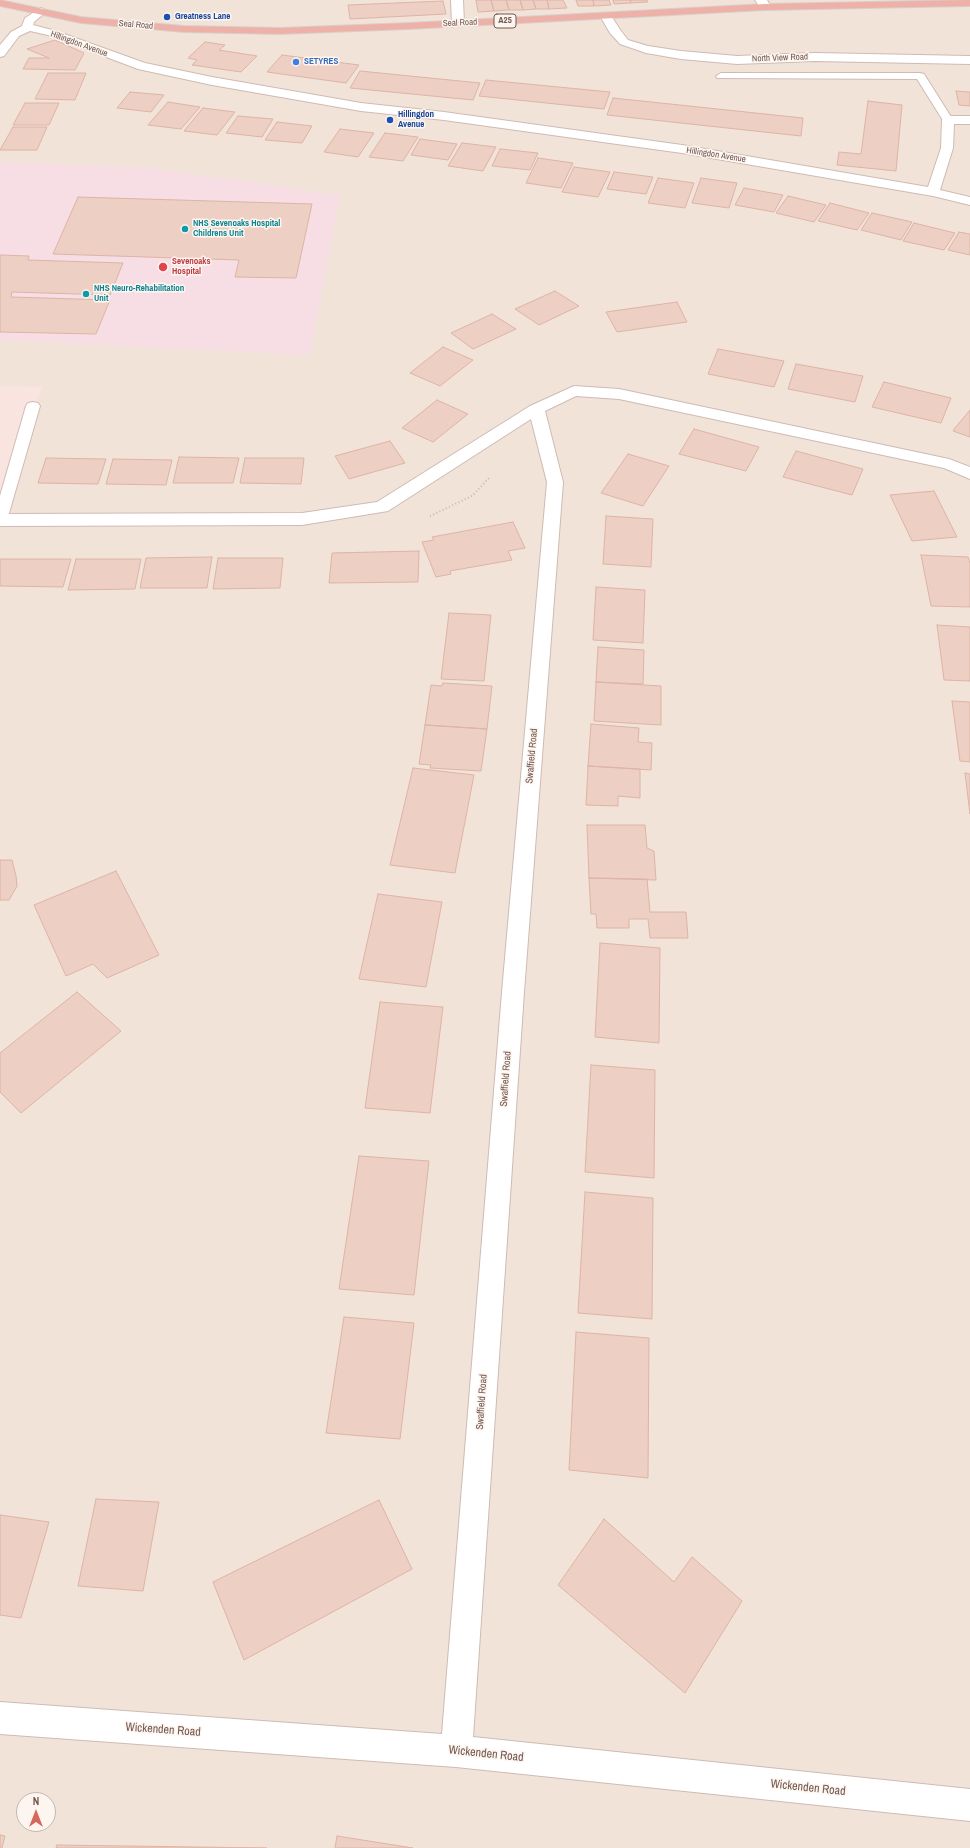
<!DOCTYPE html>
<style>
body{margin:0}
#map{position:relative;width:970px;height:1848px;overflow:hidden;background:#fbf2ea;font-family:"Archivo Narrow",sans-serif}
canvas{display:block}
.north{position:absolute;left:16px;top:1792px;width:40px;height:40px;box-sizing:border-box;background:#fdf6f0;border:1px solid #c6b6b0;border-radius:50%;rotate:0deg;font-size:11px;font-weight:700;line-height:16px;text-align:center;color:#735750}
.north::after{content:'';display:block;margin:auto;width:14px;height:18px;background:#d7675c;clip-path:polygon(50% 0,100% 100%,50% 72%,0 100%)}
</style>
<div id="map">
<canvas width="970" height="1848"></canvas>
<div class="north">N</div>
</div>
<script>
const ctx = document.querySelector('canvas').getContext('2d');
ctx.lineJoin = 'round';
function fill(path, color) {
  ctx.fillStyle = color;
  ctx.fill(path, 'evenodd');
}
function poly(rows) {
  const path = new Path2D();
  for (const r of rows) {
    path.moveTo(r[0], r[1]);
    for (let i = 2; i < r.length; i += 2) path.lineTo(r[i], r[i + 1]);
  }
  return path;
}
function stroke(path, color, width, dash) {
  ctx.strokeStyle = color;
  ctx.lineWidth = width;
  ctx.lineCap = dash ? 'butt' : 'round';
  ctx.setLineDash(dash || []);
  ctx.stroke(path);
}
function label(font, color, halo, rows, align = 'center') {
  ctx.font = font + ' "Archivo Narrow",sans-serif';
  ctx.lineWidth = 3;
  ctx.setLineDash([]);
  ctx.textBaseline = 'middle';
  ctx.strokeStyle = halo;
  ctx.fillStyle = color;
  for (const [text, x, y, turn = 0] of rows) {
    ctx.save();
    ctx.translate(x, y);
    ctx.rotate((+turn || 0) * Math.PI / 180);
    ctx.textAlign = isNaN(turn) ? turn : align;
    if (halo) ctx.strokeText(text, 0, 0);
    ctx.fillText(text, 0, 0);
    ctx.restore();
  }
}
const residential = poly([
 [0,0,970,0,970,1848,0,1848],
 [24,1800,48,1800,48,1824,24,1824]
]);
const commercial = poly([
 [0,386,42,387,0,504]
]);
const medical = poly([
 [0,162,149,168,340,195,310,355,0,340]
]);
const building = poly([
 [476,0,491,0,494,11,478,12,476,0],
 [491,0,506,0,509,10,494,11,491,0],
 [506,0,520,0,523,10,509,10,506,0],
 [520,0,533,0,536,9,523,10,520,0],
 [533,0,547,0,549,9,536,9,533,0],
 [547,0,563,0,567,8,549,9,547,0],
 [576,0,593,0,594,6,578,6,576,0],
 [593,0,609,0,611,5,594,6,593,0],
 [613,0,630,0,631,3,614,4,613,0],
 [630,0,647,0,648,2,631,3,630,0],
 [443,1,446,14,350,19,348,5,443,1],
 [55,40,84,53,75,70,23,69,29,58,49,58,27,49,55,40],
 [205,42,225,45,219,50,257,56,241,72,192,65,197,60,188,58,205,42],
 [282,55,359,65,346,83,267,72,282,55],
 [360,71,480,83,473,100,350,88,360,71],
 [48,73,86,73,75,100,35,99,48,73],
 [486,80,610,92,604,109,479,96,486,80],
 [956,91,970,92,970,106,959,105,956,91],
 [130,92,164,95,151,112,117,108,130,92],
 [613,98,803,118,801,136,607,115,613,98],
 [868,101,902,105,896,171,837,165,839,152,861,154,868,101],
 [168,102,200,107,181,129,148,125,168,102],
 [25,103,59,103,49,125,13,125,25,103],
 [203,108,235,112,217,135,184,131,203,108],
 [238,116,273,119,262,137,226,133,238,116],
 [277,122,312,126,302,143,265,140,277,122],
 [13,127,47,127,37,150,0,150,13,127],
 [340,129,374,133,358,157,324,152,340,129],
 [385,133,418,137,403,161,369,157,385,133],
 [420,139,457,144,448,160,411,155,420,139],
 [462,143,496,147,483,171,448,166,462,143],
 [500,149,538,153,530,170,492,166,500,149],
 [538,158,573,163,561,188,526,183,538,158],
 [574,167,610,172,598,197,562,192,574,167],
 [614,172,653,177,646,194,607,189,614,172],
 [658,178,694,183,685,208,648,203,658,178],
 [701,178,737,183,729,208,692,203,701,178],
 [744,188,783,195,774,212,735,205,744,188],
 [788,196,826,205,814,222,776,213,788,196],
 [78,197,312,204,296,278,235,277,239,260,53,254,78,197],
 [830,203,869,213,857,230,818,221,830,203],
 [872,213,912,222,901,240,861,230,872,213],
 [914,223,955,233,944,250,903,241,914,223],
 [959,232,970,234,970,255,948,250,959,232],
 [0,255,29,256,28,260,123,263,110,295,12,292,11,297,110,300,96,334,0,332,0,255],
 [555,291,579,306,539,325,515,309,555,291],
 [677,302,687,322,617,332,606,312,677,302],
 [492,314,516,329,473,349,451,333,492,314],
 [443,347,473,360,440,386,410,373,443,347],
 [718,349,784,361,774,387,708,374,718,349],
 [796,364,863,376,855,402,788,389,796,364],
 [884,382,951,398,941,423,872,407,884,382],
 [437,400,468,414,433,442,402,428,437,400],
 [970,410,970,437,953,431,955,428,970,410],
 [694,429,759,447,746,471,679,454,694,429],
 [390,441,405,463,349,479,335,456,390,441],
 [796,451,863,469,852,495,783,477,796,451],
 [628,454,669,466,643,506,601,493,628,454],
 [179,457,239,458,233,483,173,483,179,457],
 [46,458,106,459,98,484,38,483,46,458],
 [245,458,304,458,301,484,240,483,245,458],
 [113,459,172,460,166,485,106,484,113,459],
 [934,491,957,537,912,541,890,495,934,491],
 [606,516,653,519,651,567,603,564,606,516],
 [513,522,525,548,508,551,512,560,450,571,451,574,436,577,422,542,434,540,432,537,513,522],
 [419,551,418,582,329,583,332,553,419,551],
 [921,555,968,557,970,563,970,607,931,606,921,555],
 [212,557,207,588,140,588,146,558,212,557],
 [218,558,283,558,280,588,213,589,218,558],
 [0,559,71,559,63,587,0,586,0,559],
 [76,559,141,559,135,589,68,590,76,559],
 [596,587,645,590,643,643,593,640,596,587],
 [449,613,491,615,484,681,441,679,449,613],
 [937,625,970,627,970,681,944,680,937,625],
 [598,647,644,650,643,684,596,682,598,647],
 [596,682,661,686,661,725,594,721,596,682],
 [443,683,492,686,487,729,425,725,431,685,442,686,443,683],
 [952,701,970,702,970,762,960,761,952,701],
 [591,724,639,728,638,742,652,743,651,770,588,766,591,724],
 [425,725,487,729,481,771,430,768,431,765,419,764,425,725],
 [588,766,640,769,640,798,618,796,618,806,586,805,588,766],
 [413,768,474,775,455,873,390,865,413,768],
 [965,773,970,774,970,814,965,773],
 [587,825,645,825,647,848,654,851,656,880,589,878,587,825],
 [0,860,12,860,16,876,17,886,9,900,0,900,0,860],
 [116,871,159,955,107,978,93,964,66,976,34,905,116,871],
 [589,878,647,879,650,912,686,912,688,938,650,938,648,919,629,919,629,928,597,928,596,914,591,914,589,878],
 [378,894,442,902,426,987,359,979,378,894],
 [600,943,660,948,659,1043,595,1037,600,943],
 [77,992,121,1031,21,1113,0,1092,0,1053,77,992],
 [380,1002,443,1007,430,1113,365,1108,380,1002],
 [591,1065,655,1070,654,1178,585,1172,591,1065],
 [359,1156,429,1161,414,1295,339,1289,359,1156],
 [585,1192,653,1198,652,1319,578,1313,585,1192],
 [344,1317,414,1323,400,1439,326,1433,344,1317],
 [576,1332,649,1338,648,1478,569,1470,576,1332],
 [96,1499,159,1502,143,1591,78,1586,96,1499],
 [379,1500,412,1569,244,1660,213,1582,379,1500],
 [0,1515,49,1522,21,1618,0,1615,0,1515],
 [604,1519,674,1582,692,1557,742,1601,685,1693,558,1585,604,1519],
 [0,1835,5,1836,2,1848,0,1848,0,1835],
 [337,1836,413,1848,335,1848,337,1836],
 [57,1845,267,1848,56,1848,57,1845]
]);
const path = poly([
 [430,516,472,496,490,477]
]);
const lane = poly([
 [721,73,920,73,924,74,953,120,948,123,944,122,917,79,717,78,716,76,721,73],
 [33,402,38,403,40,406,7,520,5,523,0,525,0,496,26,406,28,403,33,402]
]);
const street = poly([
 [451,0,463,0,464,23,462,25,458,26,452,23,451,0],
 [755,0,767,0,771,7,769,9,761,9,755,0],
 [41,8,47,11,34,22,33,25,56,31,145,63,212,77,361,103,444,112,682,145,928,187,941,148,942,120,944,117,948,116,970,116,970,124,954,124,953,148,940,190,970,197,970,205,933,196,682,153,444,120,361,111,212,85,138,69,48,35,30,31,19,36,4,56,0,57,0,45,11,32,22,26,25,18,41,8],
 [606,13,610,14,621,31,628,40,648,46,681,51,737,56,815,53,970,56,970,64,815,61,737,64,681,59,646,53,620,44,610,33,600,16,606,13],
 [574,386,619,389,949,459,970,467,970,479,944,468,619,399,576,396,545,411,563,482,524,992,473,1737,970,1789,970,1821,456,1767,0,1734,0,1702,442,1734,502,992,547,482,531,419,388,511,382,512,302,525,0,526,0,514,302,513,377,502,530,406,574,386]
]);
const highway = poly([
 [0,0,81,17,184,26,280,28,409,23,765,4,970,0,970,6,765,10,409,29,280,34,184,32,81,23,0,6,0,0]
]);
const markers = [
 [167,17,4,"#1a4fb4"],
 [296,62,4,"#3f7fe0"],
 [390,120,4,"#1a4fb4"],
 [185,229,4,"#0f9aa8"],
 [163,267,5,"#e0444e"],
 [86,294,4,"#0f9aa8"]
];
const farTransitnames = [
 ["Greatness Lane",175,17],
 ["Hillingdon",398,115],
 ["Avenue",398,125]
];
const shields = [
 [505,21,22]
];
const shieldNames = [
 ["A25",505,21]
];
const farStreetnames = [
 ["Seal Road",460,23,-3],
 ["Seal Road",136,25,5],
 ["Hillingdon Avenue",79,44,20],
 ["North View Road",780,58,-2],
 ["Hillingdon Avenue",716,155,9]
];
const farShopnames = [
 ["SETYRES",304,62]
];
const farCulturenames = [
 ["NHS Sevenoaks Hospital",193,224],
 ["Childrens Unit",193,234],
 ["NHS Neuro-Rehabilitation",94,289],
 ["Unit",94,299]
];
const farHealthnames = [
 ["Sevenoaks",172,262],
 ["Hospital",172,272]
];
const streetNames = [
 ["Swaffield Road",532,756,-85],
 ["Swaffield Road",506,1079,-86],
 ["Swaffield Road",482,1402,-86]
];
const nearStreetnames = [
 ["Wickenden Road",163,1730,4],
 ["Wickenden Road",486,1754,6],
 ["Wickenden Road",808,1788,6]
];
fill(residential, '#f2e3d9');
fill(commercial, '#fae4df');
fill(medical, '#f7dee5');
fill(building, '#edcfc4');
stroke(building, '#deb4a6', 1);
stroke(lane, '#cebbb4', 2);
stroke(street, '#cebbb4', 2);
stroke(highway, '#d8d0ce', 2);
stroke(path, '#d2b2a7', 2, [1, 2.5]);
fill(lane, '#fff');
fill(street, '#fff');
fill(highway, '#eeb1a8');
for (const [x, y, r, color] of markers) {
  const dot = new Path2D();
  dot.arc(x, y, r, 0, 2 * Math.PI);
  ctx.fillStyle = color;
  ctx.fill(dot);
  stroke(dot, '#fdf6f0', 1.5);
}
label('bold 9px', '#164399', '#fdf6f0', farTransitnames, 'left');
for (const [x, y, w] of shields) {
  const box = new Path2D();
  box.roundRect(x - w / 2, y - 7, w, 14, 3);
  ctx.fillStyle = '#fdf6f0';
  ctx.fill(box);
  stroke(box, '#735750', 1);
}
label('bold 9px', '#735750', null, shieldNames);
label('9px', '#735750', '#fdf6f0', farStreetnames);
label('bold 9px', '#366cbe', '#fdf6f0', farShopnames, 'left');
label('bold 9px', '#0d838f', '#fdf6f0', farCulturenames, 'left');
label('bold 9px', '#be3a42', '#fdf6f0', farHealthnames, 'left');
label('10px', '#735750', '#fdf6f0', streetNames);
label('12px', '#735750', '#fdf6f0', nearStreetnames);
</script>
